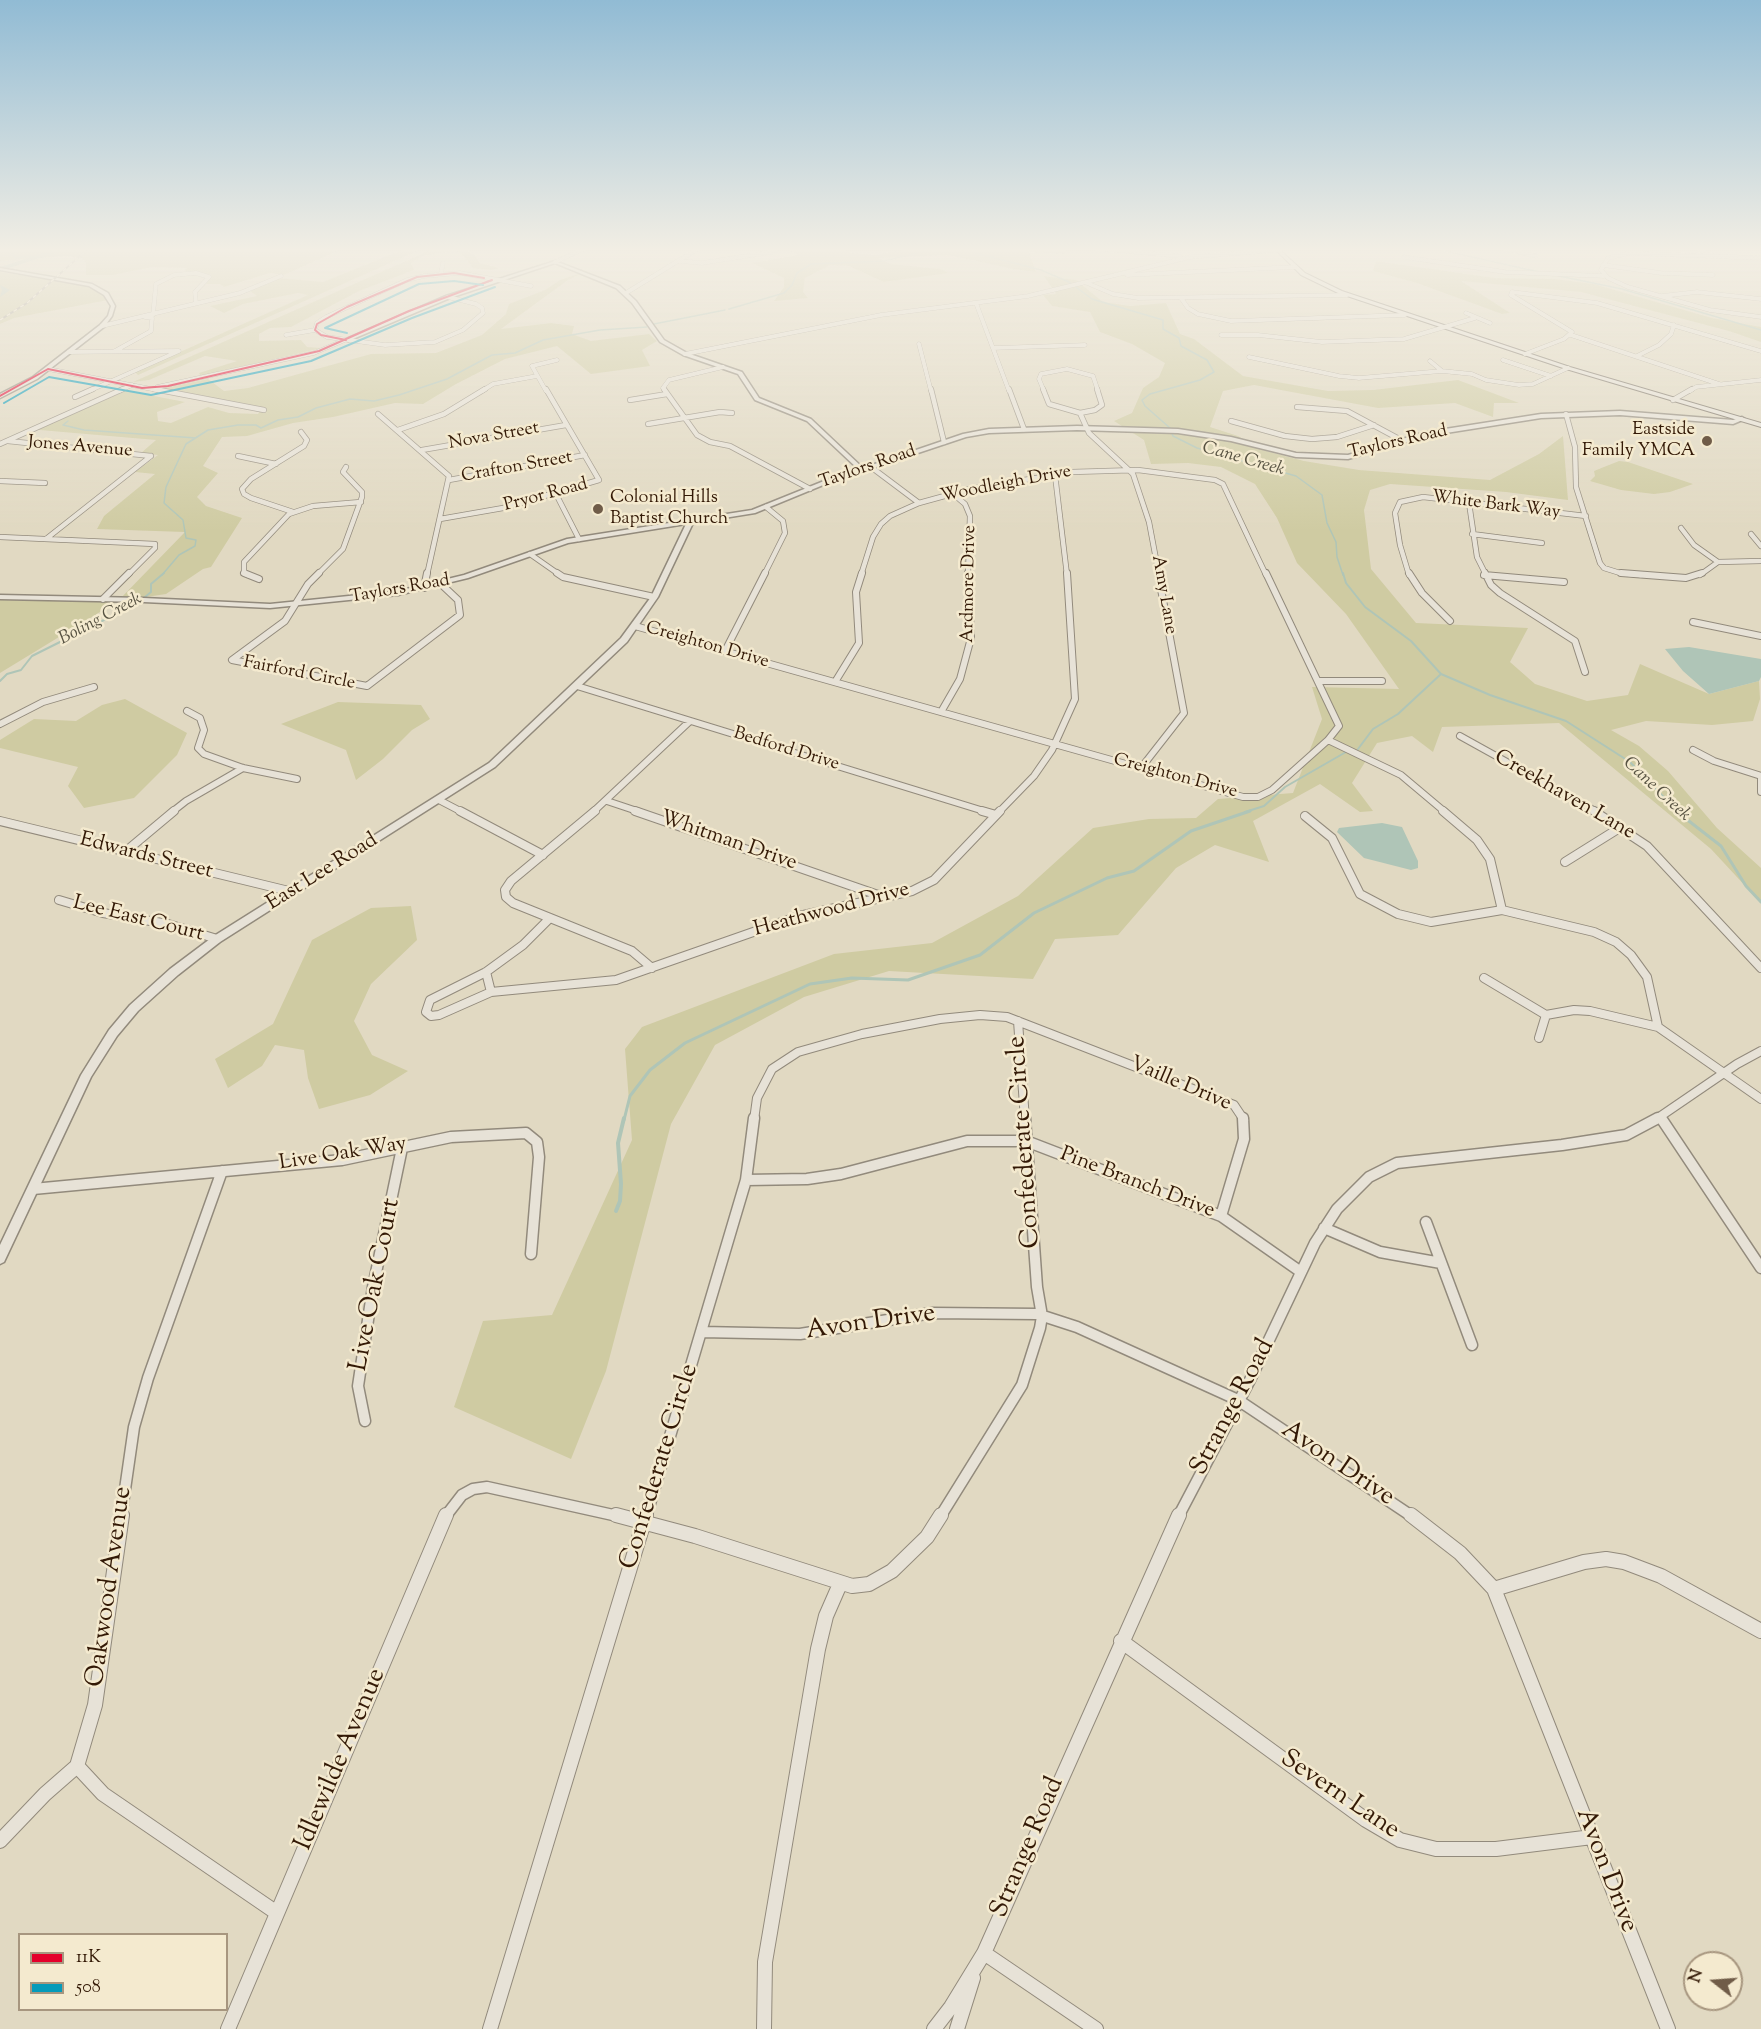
<!DOCTYPE html>
<style>
body{margin:0}
#map{position:relative;width:1761px;height:2029px;overflow:hidden;background:#e1d9c2;font-family:"Sorts Mill Goudy",serif}
canvas{display:block}
.legend{position:absolute;left:18px;top:1933px;width:210px;height:78px;box-sizing:border-box;background:#f4eacf;border:2px solid #a7967f;margin:0;padding:8px 10px;list-style:none;font-size:18px;color:#331906}
.legend li{display:flex;align-items:center;gap:12px;height:30px}
.legend b{width:30px;border:2px solid #a7967f}
.north{position:absolute;left:1683px;top:1951px;width:60px;height:60px;box-sizing:border-box;background:#f4eacf;border:2px solid #a7967f;border-radius:50%;rotate:287deg;font-size:16px;font-weight:700;line-height:24px;text-align:center;color:#331906}
.north::after{content:'';display:block;margin:auto;width:21px;height:27px;background:#705c48;clip-path:polygon(50% 0,100% 100%,50% 72%,0 100%)}
</style>
<div id="map">
<canvas width="1761" height="2029"></canvas>
<ul class="legend">
<li><b style="height:8px;background:#e4002b"></b>11K</li>
<li><b style="height:8px;background:#059bba"></b>508</li>
</ul>
<div class="north">N</div>
</div>
<script>
const ctx = document.querySelector('canvas').getContext('2d');
ctx.lineJoin = 'round';
function fill(path, color) {
  ctx.fillStyle = color;
  ctx.fill(path, 'evenodd');
}
function poly(rows) {
  const path = new Path2D();
  for (const r of rows) {
    path.moveTo(r[0], r[1]);
    for (let i = 2; i < r.length; i += 2) path.lineTo(r[i], r[i + 1]);
  }
  return path;
}
function stroke(path, color, width, dash) {
  ctx.strokeStyle = color;
  ctx.lineWidth = width;
  ctx.lineCap = dash ? 'butt' : 'round';
  ctx.setLineDash(dash || []);
  ctx.stroke(path);
}
function label(font, color, halo, rows, align = 'center') {
  ctx.font = font + ' "Sorts Mill Goudy",serif';
  ctx.lineWidth = 5;
  ctx.setLineDash([]);
  ctx.textBaseline = 'middle';
  ctx.strokeStyle = halo;
  ctx.fillStyle = color;
  for (const [text, x, y, turn = 0] of rows) {
    ctx.save();
    ctx.translate(x, y);
    ctx.rotate((+turn || 0) * Math.PI / 180);
    ctx.textAlign = isNaN(turn) ? turn : align;
    if (halo) ctx.strokeText(text, 0, 0);
    ctx.fillText(text, 0, 0);
    ctx.restore();
  }
}
const green = poly([
 [0,248,344,248,284,275,270,273,224,287,220,284,206,284,211,275,185,271,187,268,152,267,113,275,86,275,86,263,82,258,66,256,0,261],
 [407,248,424,248,138,375,135,372,308,295,298,293,243,304,224,313,210,306,257,296,250,291,278,278,323,282],
 [435,248,473,248,468,252,474,254,480,263,499,268,491,270,473,268,460,252,453,251,422,256,411,263,414,270,359,291,291,327,270,328,259,334,259,341,301,340,307,347,322,348,201,376,199,373,237,361,205,356,149,380,133,382],
 [784,248,840,248,852,253,875,255,914,248,1065,248,1065,254,1029,252,1036,272,1013,269,948,255,879,258,891,264,940,269,949,273,884,282,849,266,830,265,805,278,803,292,808,298,774,301,784,287,784,278,752,263,798,255],
 [1376,261,1495,278,1555,279,1594,284,1712,318,1761,327,1761,342,1729,331,1581,292,1461,281,1510,313,1502,314,1417,283,1373,271],
 [0,272,78,283,94,288,105,295,108,300,14,318,0,324],
 [584,272,568,280,501,329,551,323,574,326,572,334,591,341,649,334,657,341,642,350,650,366,591,374,557,346,505,359,456,384,423,404,395,403,333,417,293,423,247,436,222,437,203,466,218,473,197,497,206,506,242,518,211,567,203,569,166,594,118,601,0,673,0,600,118,601,185,532,97,529,104,516,155,474,135,472,158,455,141,453,156,440,28,429,118,389,185,402,157,412,158,421,171,423,208,407,229,413,258,414,261,409,159,389,208,379,224,391,248,388,371,354,436,353,482,335,506,314,509,304,545,290,560,280],
 [1044,276,1076,280,1103,302,1130,306,1166,303,1180,334,1194,339,1243,376,1328,391,1373,390,1458,380,1519,403,1494,403,1493,417,1455,403,1378,408,1254,385,1223,391,1210,427,1238,436,1262,450,1304,461,1359,470,1490,480,1539,454,1563,436,1568,500,1506,492,1390,484,1370,490,1364,510,1371,569,1416,623,1528,628,1510,662,1535,684,1587,701,1628,695,1640,664,1709,694,1759,681,1760,699,1753,721,1712,725,1646,721,1611,730,1639,746,1668,771,1717,828,1761,868,1761,903,1711,849,1559,723,1442,727,1433,752,1412,736,1377,743,1352,783,1373,811,1360,812,1320,784,1253,821,1269,862,1215,845,1176,868,1118,935,1055,939,1033,979,889,971,804,997,715,1045,671,1124,606,1371,571,1459,454,1407,483,1321,552,1315,632,1140,625,1049,642,1027,834,954,932,943,1018,896,1093,828,1149,819,1196,818,1218,799,1293,793,1322,719,1312,687,1399,689,1346,614,1297,563,1277,518,1255,484,1221,467,1188,463,1151,464,1144,440,1114,421,1132,413,1143,388,1159,377,1165,363,1132,344,1100,332,1090,312,1052,306,1043,295,1056,294],
 [1619,461,1628,462,1693,484,1670,492,1654,494,1621,490,1590,481,1595,476,1594,471],
 [125,699,187,733,177,755,134,798,84,808,68,786,78,767,0,748,0,740,34,719,76,721,102,705],
 [338,702,421,705,430,719,412,730,383,759,356,780,346,750,281,724],
 [411,906,417,940,371,984,354,1021,372,1055,408,1071,370,1095,319,1109,308,1078,304,1050,275,1045,262,1066,228,1088,215,1059,273,1024,312,940,371,908]
]);
const water = poly([
 [1689,647,1761,659,1761,677,1759,681,1709,694,1683,671,1665,649],
 [1382,823,1402,827,1418,861,1418,868,1411,870,1364,858,1337,832,1339,828]
]);
const streamFar3 = poly([
 [956,248,1041,270,1069,282,1092,299,1163,320,1163,329,1179,338,1181,346,1207,360,1214,372,1200,380,1150,394,1142,400,1145,406,1170,428,1173,436,1197,448,1296,476,1322,495,1327,523,1336,542,1337,557,1343,575],
 [1432,248,1539,272],
 [0,252,12,253,16,258,39,255],
 [1559,276,1622,289,1761,330],
 [729,309,784,293,792,285,797,273,811,264,884,261,937,248],
 [654,324,725,310],
 [68,421,63,425,84,430,196,438],
 [162,575,179,555,195,546,196,540,186,538,183,520,164,503,166,487,186,444,208,430,238,425,256,425,261,428,278,420,298,417,316,408,350,399,374,401,399,395,447,379,492,355,515,353,543,340,600,330,647,327]
]);
const streamFar2 = poly([
 [1343,573,1346,583,1365,607,1411,641,1441,674,1490,695,1566,721,1630,762,1678,812],
 [0,681,7,674,21,670,32,656,138,603,151,592,151,584,164,573],
 [1358,749,1373,729,1398,714,1441,674],
 [1245,812,1264,806,1285,787,1346,752]
]);
const streamFar1 = poly([
 [1676,811,1721,846,1746,886,1761,902],
 [624,1120,630,1096,650,1070,685,1043,810,984,852,978,908,980,980,955,1034,913,1107,878,1134,871,1191,831,1250,811]
]);
const stream = poly([
 [616,1211,620,1201,621,1184,618,1143,624,1118]
]);
const river = poly([
 [58,248,111,248,59,252,0,271,0,267,58,248],
 [0,285,10,290,0,297,2,290,0,285]
]);
const minorFar5 = poly([
 [1091,248,1180,256],
 [1503,248,1536,256],
 [1696,248,1713,256],
 [1404,257,1505,272,1604,276],
 [1761,258,1629,253,1608,258,1601,270,1608,278,1628,287,1710,310,1761,317],
 [678,261,702,263,772,252,778,248],
 [555,262,586,248],
 [1603,265,1661,273,1713,275],
 [441,273,443,263],
 [1127,275,1295,267],
 [1087,283,1113,294,1138,298,1347,295],
 [626,293,699,248],
 [1662,296,1697,292,1761,299],
 [448,297,476,304,482,308,483,313,463,330,435,342,385,345,327,337,315,330,317,323,326,317,407,280,424,276,460,273,531,286],
 [1181,298,1188,308,1198,314,1231,321,1405,315],
 [976,303,1009,391],
 [1466,313,1490,323],
 [153,315,156,284,174,275,196,273,209,277,195,292,196,303],
 [102,326,240,293,281,276],
 [286,335,315,330],
 [1221,335,1258,335,1322,342,1404,339,1475,318],
 [1571,335,1719,384],
 [919,344,931,391],
 [993,348,1085,345],
 [115,351,151,331,152,318,145,317],
 [69,352,179,351,89,391],
 [685,354,881,315,1028,296,1190,257,1278,250],
 [1525,354,1564,339,1572,332,1511,295,1512,292,1597,303,1761,351],
 [1637,356,1659,345,1671,334,1674,325],
 [1249,357,1339,376,1359,378,1442,371,1472,374,1486,380,1519,385,1533,384,1568,368],
 [1503,360,1551,376],
 [1430,361,1442,371],
 [48,369,162,391],
 [157,387,314,353,345,340],
 [119,391,132,385],
 [482,391,493,384,537,376],
 [546,391,532,366,557,360],
 [665,391,663,388,669,380,723,367],
 [1044,391,1039,379,1041,374,1067,369,1093,376,1098,391],
 [1690,391,1696,387,1761,380]
]);
const minorFar4 = poly([
 [154,389,264,410],
 [664,389,697,435,710,442,730,446,810,489],
 [931,389,944,442],
 [1009,389,1024,429],
 [1043,389,1049,404,1080,413],
 [75,397,93,389],
 [630,400,667,394],
 [1673,400,1692,389],
 [1297,407,1347,411,1401,440],
 [1080,413,1089,433,1133,474,1149,522,1159,575],
 [1080,413,1095,410,1102,405,1097,389],
 [378,414,449,476,427,575],
 [1566,414,1575,447,1576,487,1600,563,1604,568,1620,573,1641,575],
 [1231,421,1285,436,1312,439,1337,437,1374,425],
 [648,424,720,412,732,413],
 [398,430,444,414,485,389],
 [8,441,151,456],
 [0,444,123,389],
 [422,450,566,425],
 [238,456,276,464],
 [871,467,919,503],
 [1055,475,1067,575],
 [449,480,585,455],
 [0,481,45,483],
 [952,493,965,504,970,516,968,575],
 [556,494,579,539],
 [1469,503,1477,557,1486,575],
 [293,512,251,498,244,494,242,489,251,479,304,446,307,440,301,432],
 [440,519,503,508,599,480,546,389],
 [1681,528,1694,545,1718,562],
 [1472,534,1542,543],
 [1751,534,1761,546],
 [0,537,155,544,155,548,128,575],
 [46,539,151,456],
 [530,554,560,575],
 [248,575,244,573,244,562,289,514,313,506,361,502],
 [317,575,343,549,362,497,362,492,343,472,346,467],
 [764,575,785,533,783,521,766,507],
 [861,575,873,537,881,524,890,516,919,503,970,489,1072,472,1138,470,1215,480,1223,484,1266,575],
 [1409,575,1400,545,1395,513,1400,502,1423,497,1586,516],
 [1700,575,1718,562,1761,561]
]);
const minorFar3 = poly([
 [244,573,259,579],
 [319,573,308,584,285,621,232,660,367,686,460,615,458,600,441,584],
 [557,573,563,577,654,597],
 [1409,573,1422,593,1450,621],
 [1485,573,1491,585,1500,593,1575,641,1585,672],
 [1621,573,1686,578,1702,573],
 [1484,575,1564,582],
 [424,588,427,573],
 [103,599,129,573],
 [1693,622,1761,636],
 [635,626,1243,797,1258,797,1272,790,1328,740,1339,726,1266,573],
 [725,651,765,573],
 [1319,681,1382,681],
 [835,682,859,643,856,592,862,573],
 [577,686,987,812],
 [187,711,200,718,204,730,198,748,204,754,243,768,297,779],
 [941,712,960,679,971,638,968,573],
 [0,724,43,702,94,687],
 [1460,736,1597,812],
 [1328,740,1401,775,1445,812],
 [1693,750,1714,761,1761,776],
 [1141,768,1184,713,1158,573],
 [1761,777,1761,792],
 [439,800,462,812],
 [607,801,640,812],
 [172,812,186,801,243,768],
 [593,812,690,721],
 [999,812,1034,776,1052,750,1075,699,1067,573]
]);
const minorFar2 = poly([
 [460,811,543,855],
 [595,811,511,881,505,890,506,897,513,903,632,951,652,968],
 [635,811,881,896],
 [982,811,996,815],
 [1443,811,1477,840,1490,859,1502,910],
 [1594,811,1647,846,1761,968],
 [1305,816,1332,838,1360,894,1398,914,1431,922,1502,910,1594,932,1616,942,1631,955,1647,977,1658,1027],
 [0,821,293,892],
 [125,852,174,811],
 [1565,862,1621,827],
 [59,900,103,913,168,924,217,939],
 [550,918,523,945,486,972,430,1000,426,1012,431,1016,439,1015,491,992,616,980,799,916,912,891,934,880,1000,811],
 [486,972,491,992],
 [1484,978,1546,1015],
 [1018,1021,1025,1120],
 [1539,1038,1546,1015,1574,1010,1590,1011,1658,1027,1761,1099],
 [1660,1117,1662,1120],
 [754,1120,757,1098,772,1069,798,1052,862,1034,940,1019,980,1015,1007,1017,1234,1105,1244,1120],
 [1655,1120,1737,1064,1761,1051]
]);
const minorFar1 = poly([
 [1661,1118,1761,1268],
 [746,1180,807,1179,841,1174,967,1141,1026,1141,1221,1216,1301,1272],
 [33,1189,342,1160,451,1137,526,1133,537,1142,539,1157,531,1254],
 [1221,1216,1244,1139,1243,1118],
 [1426,1222,1472,1345],
 [1324,1228,1380,1252,1441,1263],
 [702,1332,800,1334,932,1313,1037,1314,1077,1327,1238,1400,1413,1517],
 [365,1421,358,1386,373,1287,402,1148],
 [121,1517,134,1427,148,1378,222,1171],
 [445,1517,462,1495,473,1489,487,1487,622,1517],
 [646,1517,746,1180,754,1118],
 [940,1517,1022,1385,1040,1328,1042,1316,1037,1287,1025,1118],
 [1178,1517,1250,1380,1315,1243,1337,1209,1369,1177,1397,1163,1562,1145,1626,1135,1658,1118]
]);
const minor = poly([
 [122,1515,95,1705,77,1766,103,1794,277,1913],
 [616,1515,695,1536,852,1586,869,1584,892,1571,927,1537,941,1515],
 [1411,1515,1460,1553,1494,1589,1668,2029],
 [1494,1589,1584,1562,1606,1559,1624,1562,1661,1576,1761,1631],
 [1121,1641,1366,1820,1400,1840,1436,1849,1496,1849,1592,1837],
 [0,1841,45,1794,77,1766],
 [984,1953,1096,2029],
 [228,2029,446,1515],
 [490,2029,646,1515],
 [764,2029,765,1962,818,1649,826,1616,840,1584],
 [934,2029,951,2007,984,1953,1179,1515],
 [957,2029,973,1978]
]);
const tertiary = poly([
 [555,261,620,286,636,301,664,340,687,353,742,372,759,398,811,419,863,468,963,434,989,429,1077,426,1178,429,1231,437,1296,453,1348,455,1426,432,1541,414,1620,411,1733,420,1742,417,1745,419,1733,424,1620,415,1541,418,1427,436,1348,459,1296,457,1231,441,1178,433,1077,430,989,433,966,437,828,483,755,513,693,523,658,597,627,642,495,767,220,942,178,975,138,1011,117,1036,91,1077,4,1262,0,1264,0,1245,81,1075,109,1030,130,1005,170,969,214,936,489,763,621,638,651,597,686,524,568,543,468,578,398,595,270,608,144,602,0,599,0,595,144,598,270,604,398,591,464,575,567,539,752,510,824,481,858,469,807,421,755,400,738,374,683,355,660,342,632,303,616,288,555,263,450,298,348,341,344,340,446,296,555,261],
 [0,268,92,284,108,293,115,306,112,316,104,327,37,379,0,398,0,394,33,377,100,325,108,316,111,306,104,295,89,286,0,270,0,268]
]);
const secondary = poly([
 [1274,248,1278,248,1305,273,1342,291,1570,367,1761,423,1761,427,1566,369,1338,293,1301,275,1274,248]
]);
const rail = poly([
 [0,320,27,303,89,248]
]);
const bus1 = poly([
 [346,340,321,335,315,330,317,324,347,307,417,277,454,273,484,278],
 [48,369,142,388,168,386,319,351,409,311,492,280],
 [0,396,48,369]
]);
const bus2 = poly([
 [347,333,325,328,419,284,454,281,483,285],
 [4,403,49,377,151,395,311,361,412,318,495,287]
]);
const markers = [
 [1707,441,6,"#705c48"],
 [598,509,6,"#705c48"]
];
const farPoinames = [
 ["Eastside",1695,431],
 ["Family YMCA",1695,452],
 ["Colonial Hills",610,499,"left"],
 ["Baptist Church",610,520,"left"]
];
const farStreetnames = [
 ["Nova Street",494,437,-10],
 ["Taylors Road",1398,443,-13],
 ["Jones Avenue",80,448,5],
 ["Crafton Street",517,468,-10],
 ["Taylors Road",868,468,-19],
 ["Woodleigh Drive",1006,485,-11],
 ["Pryor Road",546,496,-15],
 ["White Bark Way",1496,506,7],
 ["Ardmore Drive",970,584,-89],
 ["Taylors Road",400,590,-10],
 ["Amy Lane",1163,595,80],
 ["Creighton Drive",707,646,16],
 ["Fairford Circle",299,674,11],
 ["Bedford Drive",786,750,17],
 ["Creighton Drive",1175,777,15]
];
const farWaternames = [
 ["Cane Creek",1243,460,16],
 ["Boling Creek",101,620,-28],
 ["Cane Creek",1656,790,43]
];
const streetNames = [
 ["Creekhaven Lane",1564,796,30],
 ["Whitman Drive",728,842,19],
 ["Edwards Street",146,857,14],
 ["East Lee Road",323,873,-32],
 ["Heathwood Drive",832,911,-15],
 ["Lee East Court",138,920,14],
 ["Vaille Drive",1180,1085,23],
 ["Live Oak Way",343,1155,-9],
 ["Pine Branch Drive",1137,1184,21]
];
const nearStreetnames = [
 ["Confederate Circle",1026,1142,-94],
 ["Live Oak Court",377,1285,-79],
 ["Avon Drive",871,1324,-8],
 ["Strange Road",1234,1408,-62],
 ["Avon Drive",1337,1465,34],
 ["Confederate Circle",661,1467,-73],
 ["Oakwood Avenue",111,1587,-82],
 ["Idlewilde Avenue",342,1760,-67],
 ["Severn Lane",1339,1796,34],
 ["Strange Road",1029,1848,-67],
 ["Avon Drive",1605,1871,69]
];
fill(green, '#cfcba2');
fill(water, '#afc5b7');
stroke(streamFar3, '#afc5b7', 1.5);
stroke(streamFar2, '#afc5b7', 2);
stroke(streamFar1, '#afc5b7', 3);
stroke(stream, '#afc5b7', 4);
fill(river, '#afc5b7');
stroke(minorFar5, '#928a7c', 4.5);
stroke(minorFar4, '#928a7c', 6);
stroke(minorFar3, '#928a7c', 8);
stroke(minorFar2, '#928a7c', 10);
stroke(minorFar1, '#928a7c', 13);
stroke(minor, '#928a7c', 16);
stroke(tertiary, '#928a7c', 3);
stroke(secondary, '#797063', 2);
stroke(minorFar5, '#e7e2d7', 4);
stroke(minorFar4, '#e7e2d7', 4.5);
stroke(minorFar3, '#e7e2d7', 6);
stroke(minorFar2, '#e7e2d7', 8);
stroke(minorFar1, '#e7e2d7', 10);
stroke(minor, '#e7e2d7', 14);
fill(tertiary, '#e7e2d7');
fill(secondary, '#e7e2d7');
stroke(rail, '#a59e94', 2);
stroke(rail, '#f4eacf', 1.5, [4]);
stroke(bus1, '#e4002b', 2);
stroke(bus2, '#059bba', 2);
const sky = ctx.createLinearGradient(0, 0, 0, 532);
sky.addColorStop(0, '#91bbd4');
sky.addColorStop(0.47, '#f2eee4');
sky.addColorStop(1, '#f2eee400');
ctx.fillStyle = sky;
ctx.fillRect(0, 0, 1761, 532);
for (const [x, y, r, color] of markers) {
  const dot = new Path2D();
  dot.arc(x, y, r, 0, 2 * Math.PI);
  ctx.fillStyle = color;
  ctx.fill(dot);
  stroke(dot, '#f4eacf', 2);
}
label('18px', '#331906', '#f4eacf', farPoinames, 'right');
label('18px', '#331906', '#f4eacf', farStreetnames);
label('italic 18px', '#575242', '#f4eacf', farWaternames);
label('21px', '#331906', '#f4eacf', streetNames);
label('26px', '#331906', '#f4eacf', nearStreetnames);
</script>
